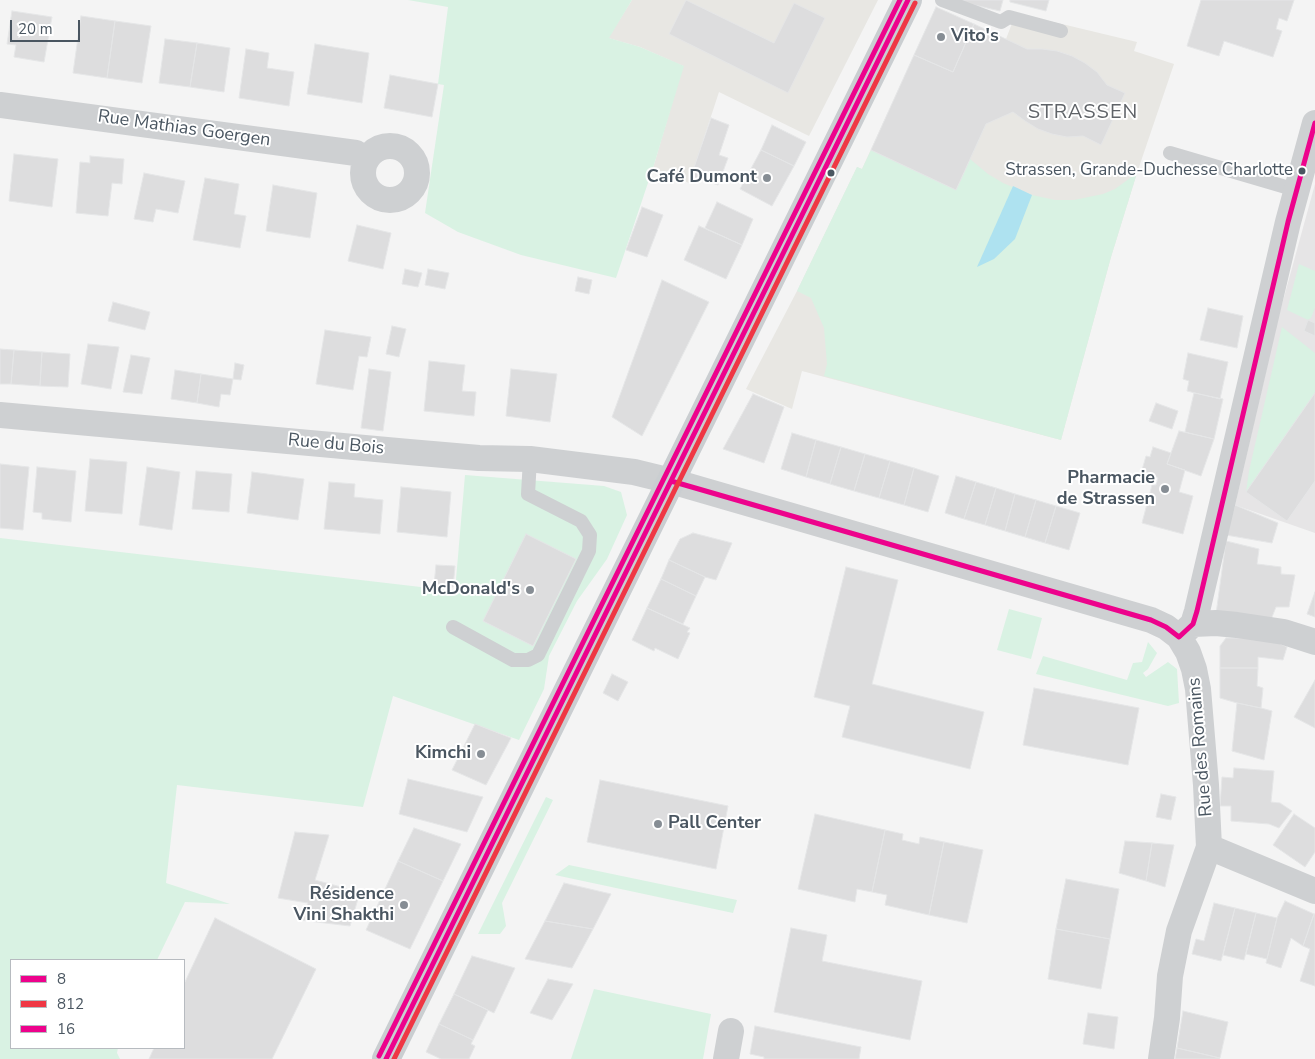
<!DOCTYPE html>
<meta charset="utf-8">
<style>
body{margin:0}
#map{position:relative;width:1315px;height:1059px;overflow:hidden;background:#f4f4f4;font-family:"Nunito Sans",sans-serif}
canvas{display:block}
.legend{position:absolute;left:10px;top:959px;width:175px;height:90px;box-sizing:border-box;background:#fff;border:1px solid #b7bbc0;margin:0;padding:6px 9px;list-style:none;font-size:15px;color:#4a5661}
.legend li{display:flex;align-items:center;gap:10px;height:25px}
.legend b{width:25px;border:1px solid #b7bbc0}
.scale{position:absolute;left:10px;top:20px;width:70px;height:22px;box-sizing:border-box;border:2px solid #4a5661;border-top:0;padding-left:6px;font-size:15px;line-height:18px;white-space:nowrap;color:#4a5661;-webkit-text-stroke:4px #fff;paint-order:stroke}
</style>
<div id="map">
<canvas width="1315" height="1059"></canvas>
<ul class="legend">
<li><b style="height:6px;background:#ed028c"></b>8</li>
<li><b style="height:6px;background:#ef3744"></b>812</li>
<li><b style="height:6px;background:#ed028c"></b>16</li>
</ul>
<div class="scale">20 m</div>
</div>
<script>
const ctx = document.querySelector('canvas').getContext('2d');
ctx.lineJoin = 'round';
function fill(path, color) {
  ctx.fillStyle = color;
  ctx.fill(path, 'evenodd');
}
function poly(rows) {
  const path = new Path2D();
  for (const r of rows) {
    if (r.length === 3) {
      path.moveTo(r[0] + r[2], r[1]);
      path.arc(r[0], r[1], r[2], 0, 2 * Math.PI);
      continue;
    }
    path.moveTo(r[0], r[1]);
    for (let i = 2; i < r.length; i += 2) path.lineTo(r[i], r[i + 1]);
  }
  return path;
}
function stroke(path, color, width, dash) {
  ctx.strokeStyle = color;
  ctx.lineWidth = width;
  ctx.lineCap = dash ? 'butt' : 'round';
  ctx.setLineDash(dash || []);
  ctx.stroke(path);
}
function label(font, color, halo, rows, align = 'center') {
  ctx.font = font + ' "Nunito Sans",sans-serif';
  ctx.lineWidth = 4;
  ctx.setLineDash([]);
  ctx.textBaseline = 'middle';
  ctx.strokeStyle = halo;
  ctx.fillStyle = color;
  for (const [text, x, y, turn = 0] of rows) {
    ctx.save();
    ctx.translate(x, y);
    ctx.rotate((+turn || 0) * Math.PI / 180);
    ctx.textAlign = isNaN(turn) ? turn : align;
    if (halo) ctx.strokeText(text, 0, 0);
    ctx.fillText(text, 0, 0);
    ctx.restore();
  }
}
const commercial = poly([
 [632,0,878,0,809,136,719,92,689,183,653,168,683,66,640,47,608,38],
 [936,7,1006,39,1016,13,1137,42,1134,51,1174,64,1137,173,1111,257,1061,440,802,371,792,409,746,389,797,291,857,167,862,169]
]);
const education = poly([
 [1315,184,1315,533,1235,505,1278,319]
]);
const green = poly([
 [408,0,632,0,609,38,640,47,684,66,653,168,616,278,521,255,458,232,425,213,444,85,438,84,448,7],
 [986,124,970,159,988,174,1003,183,1032,195,1055,200,1074,200,1103,194,1115,189,1137,173,1111,257,1061,440,824,376,827,364,824,328,811,298,797,291,857,167,862,169,871,150,909,168],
 [1299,264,1315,271,1315,307,1311,318,1308,320,1287,310],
 [1282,327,1315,353,1315,393,1246,492,1249,471],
 [465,475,604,486,621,492,627,515,607,559,577,601,549,656,544,689,519,740,393,696,363,807,177,785,166,883,230,904,185,902,157,960,11,960,11,1048,118,1048,117,1053,120,1059,0,1059,0,538,455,591],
 [1009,609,1042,618,1031,659,997,650],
 [1148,642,1157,653,1148,669,1143,673,1146,677,1168,662,1177,669,1179,703,1168,706,1036,674,1043,656,1127,680,1133,663,1142,662],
 [546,797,553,800,502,903,506,926,500,934,478,934],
 [569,865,737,900,733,913,555,875],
 [594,989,711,1014,703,1059,571,1059]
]);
const water = poly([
 [1013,186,1032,195,1015,239,994,259,977,267]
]);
const building = poly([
 [686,0,774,43,794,3,825,18,788,93,669,34,686,0],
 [953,0,1003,0,1000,11,953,0],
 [1010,0,1049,0,1046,11,1010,2,1010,0],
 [1201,0,1294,0,1287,21,1279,18,1276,29,1282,31,1273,57,1224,41,1219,56,1187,46,1201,0],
 [936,7,974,24,953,72,914,55,936,7],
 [12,11,52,17,44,62,14,57,16,45,7,44,12,11],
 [81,16,115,21,107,78,73,73,81,16],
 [115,21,151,26,142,83,107,78,115,21],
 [974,24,1027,49,1042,49,1057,51,1072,56,1085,63,1097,72,1107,85,1125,93,1101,145,1083,136,1067,137,1052,134,1038,129,1025,121,1013,112,986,124,956,190,871,150,914,55,953,72,974,24],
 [165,39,197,43,190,87,159,83,165,39],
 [197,43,230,48,224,92,190,87,197,43],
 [315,44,369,53,362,103,307,94,315,44],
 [246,49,269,53,267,68,294,72,289,106,239,98,246,49],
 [390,75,438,84,432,117,384,108,390,75],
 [711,118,729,125,719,155,728,158,718,185,691,176,711,118],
 [772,125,806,142,794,166,761,150,772,125],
 [761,150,794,166,772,206,740,189,761,150],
 [14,154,58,159,52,207,9,201,14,154],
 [90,156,124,159,122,184,112,183,108,216,76,213,80,162,90,163,90,156],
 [144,173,185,181,178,213,156,209,153,222,134,219,144,173],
 [205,178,239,184,234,214,246,216,240,248,193,240,205,178],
 [273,185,317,193,310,238,266,231,273,185],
 [717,202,753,219,742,245,705,228,717,202],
 [642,207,663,215,647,257,626,250,642,207],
 [357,225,391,233,383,269,348,261,357,225],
 [699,226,742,245,726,279,684,260,699,226],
 [405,269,422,273,418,287,402,284,405,269],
 [428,269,449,273,445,289,425,285,428,269],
 [578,277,592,280,589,294,575,291,578,277],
 [662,280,709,302,642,436,612,417,662,280],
 [113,302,150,312,145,330,108,321,113,302],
 [1208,308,1243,316,1237,348,1200,340,1208,308],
 [1308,320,1315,323,1315,336,1304,331,1308,320],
 [392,326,406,329,399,357,386,354,392,326],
 [325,330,371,337,367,357,359,356,353,390,316,384,325,330],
 [88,344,119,347,111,389,81,384,88,344],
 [0,349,14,350,11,384,0,384,0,349],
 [14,350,42,352,40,386,11,384,14,350],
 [42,352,70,354,68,387,40,386,42,352],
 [1188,353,1228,362,1220,399,1187,391,1189,381,1183,379,1188,353],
 [131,355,150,358,142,394,123,392,131,355],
 [429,361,465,365,462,391,476,392,474,416,424,411,429,361],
 [235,363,244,365,241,380,233,379,235,363],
 [369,369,391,372,383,431,361,428,369,369],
 [511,369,557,374,550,422,506,416,511,369],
 [175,370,201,374,197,403,171,399,175,370],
 [201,374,233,379,230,395,221,394,219,407,197,403,201,374],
 [1194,393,1223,399,1214,439,1185,432,1194,393],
 [1315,393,1315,481,1287,521,1246,492,1315,393],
 [753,394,784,407,764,463,723,449,753,394],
 [1156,403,1178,411,1172,429,1149,421,1156,403],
 [1179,431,1214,439,1201,476,1167,464,1179,431],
 [792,433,816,440,806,477,781,469,792,433],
 [816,440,841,447,830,484,806,477,816,440],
 [841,447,865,454,854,491,830,484,841,447],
 [1153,447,1171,453,1167,464,1185,470,1179,492,1193,496,1183,534,1142,523,1152,485,1156,485,1158,478,1142,470,1146,456,1150,457,1153,447],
 [865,454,890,461,879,498,854,491,865,454],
 [90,459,127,462,122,514,85,511,90,459],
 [890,461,914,468,904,505,879,498,890,461],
 [0,464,29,467,23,530,0,528,0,464],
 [37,467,76,471,71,522,42,519,42,513,33,512,37,467],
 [147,467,180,472,172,530,139,525,147,467],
 [914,468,939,476,928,512,904,505,914,468],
 [196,471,232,474,229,512,192,509,196,471],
 [252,472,304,479,298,520,247,513,252,472],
 [956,476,976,482,964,519,945,513,956,476],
 [329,482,355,484,354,497,383,500,380,534,324,529,329,482],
 [976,482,996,488,985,525,964,519,976,482],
 [401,487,451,492,447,537,397,532,401,487],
 [996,488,1015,494,1005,531,985,525,996,488],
 [1015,494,1036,500,1025,537,1005,531,1015,494],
 [1036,500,1056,506,1045,543,1025,537,1036,500],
 [1235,505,1278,523,1272,543,1226,535,1235,505],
 [1056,506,1080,513,1069,550,1045,543,1056,506],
 [693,533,732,543,716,580,705,577,669,560,680,539,693,533],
 [526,534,576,559,533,646,483,621,526,534],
 [1226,541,1259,549,1257,564,1281,567,1281,574,1295,575,1289,607,1276,607,1270,622,1216,614,1226,541],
 [669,560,705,577,696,596,661,579,669,560],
 [436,565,455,566,453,587,434,585,436,565],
 [846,567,898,580,872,684,984,712,970,769,842,737,850,706,814,697,846,567],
 [661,579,696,596,683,624,647,608,661,579],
 [1315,592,1315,617,1307,614,1315,592],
 [647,608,690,628,687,632,690,633,678,659,655,648,654,651,632,640,647,608],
 [1226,638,1268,638,1287,647,1283,660,1258,657,1258,668,1220,668,1220,646,1226,638],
 [1220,668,1258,668,1257,686,1263,688,1261,708,1237,703,1220,698,1220,668],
 [612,674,628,682,618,701,603,693,612,674],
 [1315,680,1315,728,1294,717,1315,680],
 [1034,688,1139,708,1128,765,1023,745,1034,688],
 [1237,703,1261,708,1272,711,1264,760,1232,751,1237,703],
 [475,724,511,738,486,785,452,770,475,724],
 [1234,768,1274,771,1271,802,1280,803,1292,811,1279,828,1269,824,1231,821,1231,806,1220,806,1222,777,1233,778,1234,768],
 [408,779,483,797,467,832,399,814,408,779],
 [600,780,728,806,716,869,587,842,600,780],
 [1161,794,1176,797,1171,820,1156,817,1161,794],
 [815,814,885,830,872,892,857,889,855,902,798,889,815,814],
 [1294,814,1315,828,1315,852,1305,867,1273,845,1294,814],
 [414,828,461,844,443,881,398,861,414,828],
 [885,830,903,834,902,840,919,844,920,837,944,842,929,915,885,905,887,895,872,892,885,830],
 [295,832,329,835,315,880,360,892,350,926,300,920,308,903,278,898,295,832],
 [1125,841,1152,843,1146,881,1119,873,1125,841],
 [944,842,983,850,967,923,929,915,944,842],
 [1152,843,1174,845,1165,887,1146,881,1152,843],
 [398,861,443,881,410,949,366,930,398,861],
 [1066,879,1119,889,1110,939,1056,929,1066,879],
 [564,883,611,894,593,929,545,921,564,883],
 [1285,901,1314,914,1303,946,1291,938,1281,968,1266,963,1277,918,1285,901],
 [1214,903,1235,908,1221,961,1192,954,1196,939,1204,941,1214,903],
 [1235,908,1256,913,1244,960,1223,955,1235,908],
 [1256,913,1277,918,1267,959,1246,954,1256,913],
 [1314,914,1315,914,1315,986,1300,981,1310,949,1303,946,1314,914],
 [215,918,316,969,272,1059,149,1059,154,1048,184,1048,184,984,215,918],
 [545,921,593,929,572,968,525,959,545,921],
 [791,928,827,935,822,961,922,981,910,1040,774,1012,791,928],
 [1056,929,1110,939,1101,989,1048,979,1056,929],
 [472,956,515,968,494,1013,454,994,472,956],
 [548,979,573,984,552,1020,530,1013,548,979],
 [454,994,488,1010,473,1040,439,1024,454,994],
 [1183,1011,1228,1022,1220,1058,1177,1048,1183,1011],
 [1088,1013,1118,1017,1114,1049,1083,1044,1088,1013],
 [439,1024,473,1040,471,1044,475,1046,469,1059,441,1059,426,1052,439,1024],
 [755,1026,861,1047,859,1059,764,1059,764,1057,750,1054,755,1026],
 [1177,1048,1220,1058,1219,1059,1175,1059,1177,1048]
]);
const service = poly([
 [942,0,1001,22,1009,17,1061,31],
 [1170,153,1296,190],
 [453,627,513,660,528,660,538,655,589,551,590,535,581,521,528,494,530,459]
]);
const minor = poly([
 [0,105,356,153,366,161],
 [390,173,27],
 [0,415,409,452,479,458,530,459,634,472,671,481,1151,620,1166,627,1179,637,1188,652,1194,669,1198,689,1206,785,1209,847,1179,931,1170,976,1167,1018,1161,1059],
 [1193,624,1216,623,1237,625,1284,632,1315,642],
 [1179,637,1193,624,1197,611,1288,222,1315,123],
 [1209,847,1315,891],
 [726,1059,731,1031]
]);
const primary = poly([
 [386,1059,908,0]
]);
const bus1 = poly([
 [671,481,1151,620,1166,627,1179,637,1193,624,1197,611,1288,222,1315,123],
 [386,1059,908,0]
]);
const bus2 = poly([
 [394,1059,915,3]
]);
const bus3 = poly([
 [379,1056,900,0]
]);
const markers = [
 [941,37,5,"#868d94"],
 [1302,171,4.5,"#4a5661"],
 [831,173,4.5,"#4a5661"],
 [767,178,5,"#868d94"],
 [1165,489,5,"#868d94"],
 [530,590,5,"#868d94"],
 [481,754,5,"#868d94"],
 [658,824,5,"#868d94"],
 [404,905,5,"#868d94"]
];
const busNames = [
 ["Strassen, Grande-Duchesse Charlotte",1293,171]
];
const poiNames = [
 ["Vito's",951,37,"left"],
 ["Café Dumont",757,178],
 ["Pharmacie",1155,479],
 ["de Strassen",1155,500],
 ["McDonald's",520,590],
 ["Kimchi",471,754],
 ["Pall Center",668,824,"left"],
 ["Résidence",394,895],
 ["Vini Shakthi",394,916]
];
const streetNames = [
 ["Rue Mathias Goergen",184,129,8],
 ["Rue du Bois",336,445,5],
 ["Rue des Romains",1201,747,-95]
];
const quarterNames = [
 ["STRASSEN",1083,113]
];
fill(commercial, '#e8e7e3');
fill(education, '#e6e5e6');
fill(green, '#d9f2e3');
fill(water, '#aee2f0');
fill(building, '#ddddde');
stroke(building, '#e5e6e7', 1);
stroke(service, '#ced0d2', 14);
stroke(minor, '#ced0d2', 26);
stroke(primary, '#caced1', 28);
stroke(bus1, '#ed028c', 5);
stroke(bus2, '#ef3744', 5);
stroke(bus3, '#ed028c', 5);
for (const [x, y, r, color] of markers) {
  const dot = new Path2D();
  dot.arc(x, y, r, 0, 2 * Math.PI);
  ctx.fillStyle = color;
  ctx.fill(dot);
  stroke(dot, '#fff', 2);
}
label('17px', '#4a5661', '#fff', busNames, 'right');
label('bold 18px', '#4a5661', '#fff', poiNames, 'right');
label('18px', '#4a5661', '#fff', streetNames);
ctx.letterSpacing = '1px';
label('20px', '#5f6368', '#fff', quarterNames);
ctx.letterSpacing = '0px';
</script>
